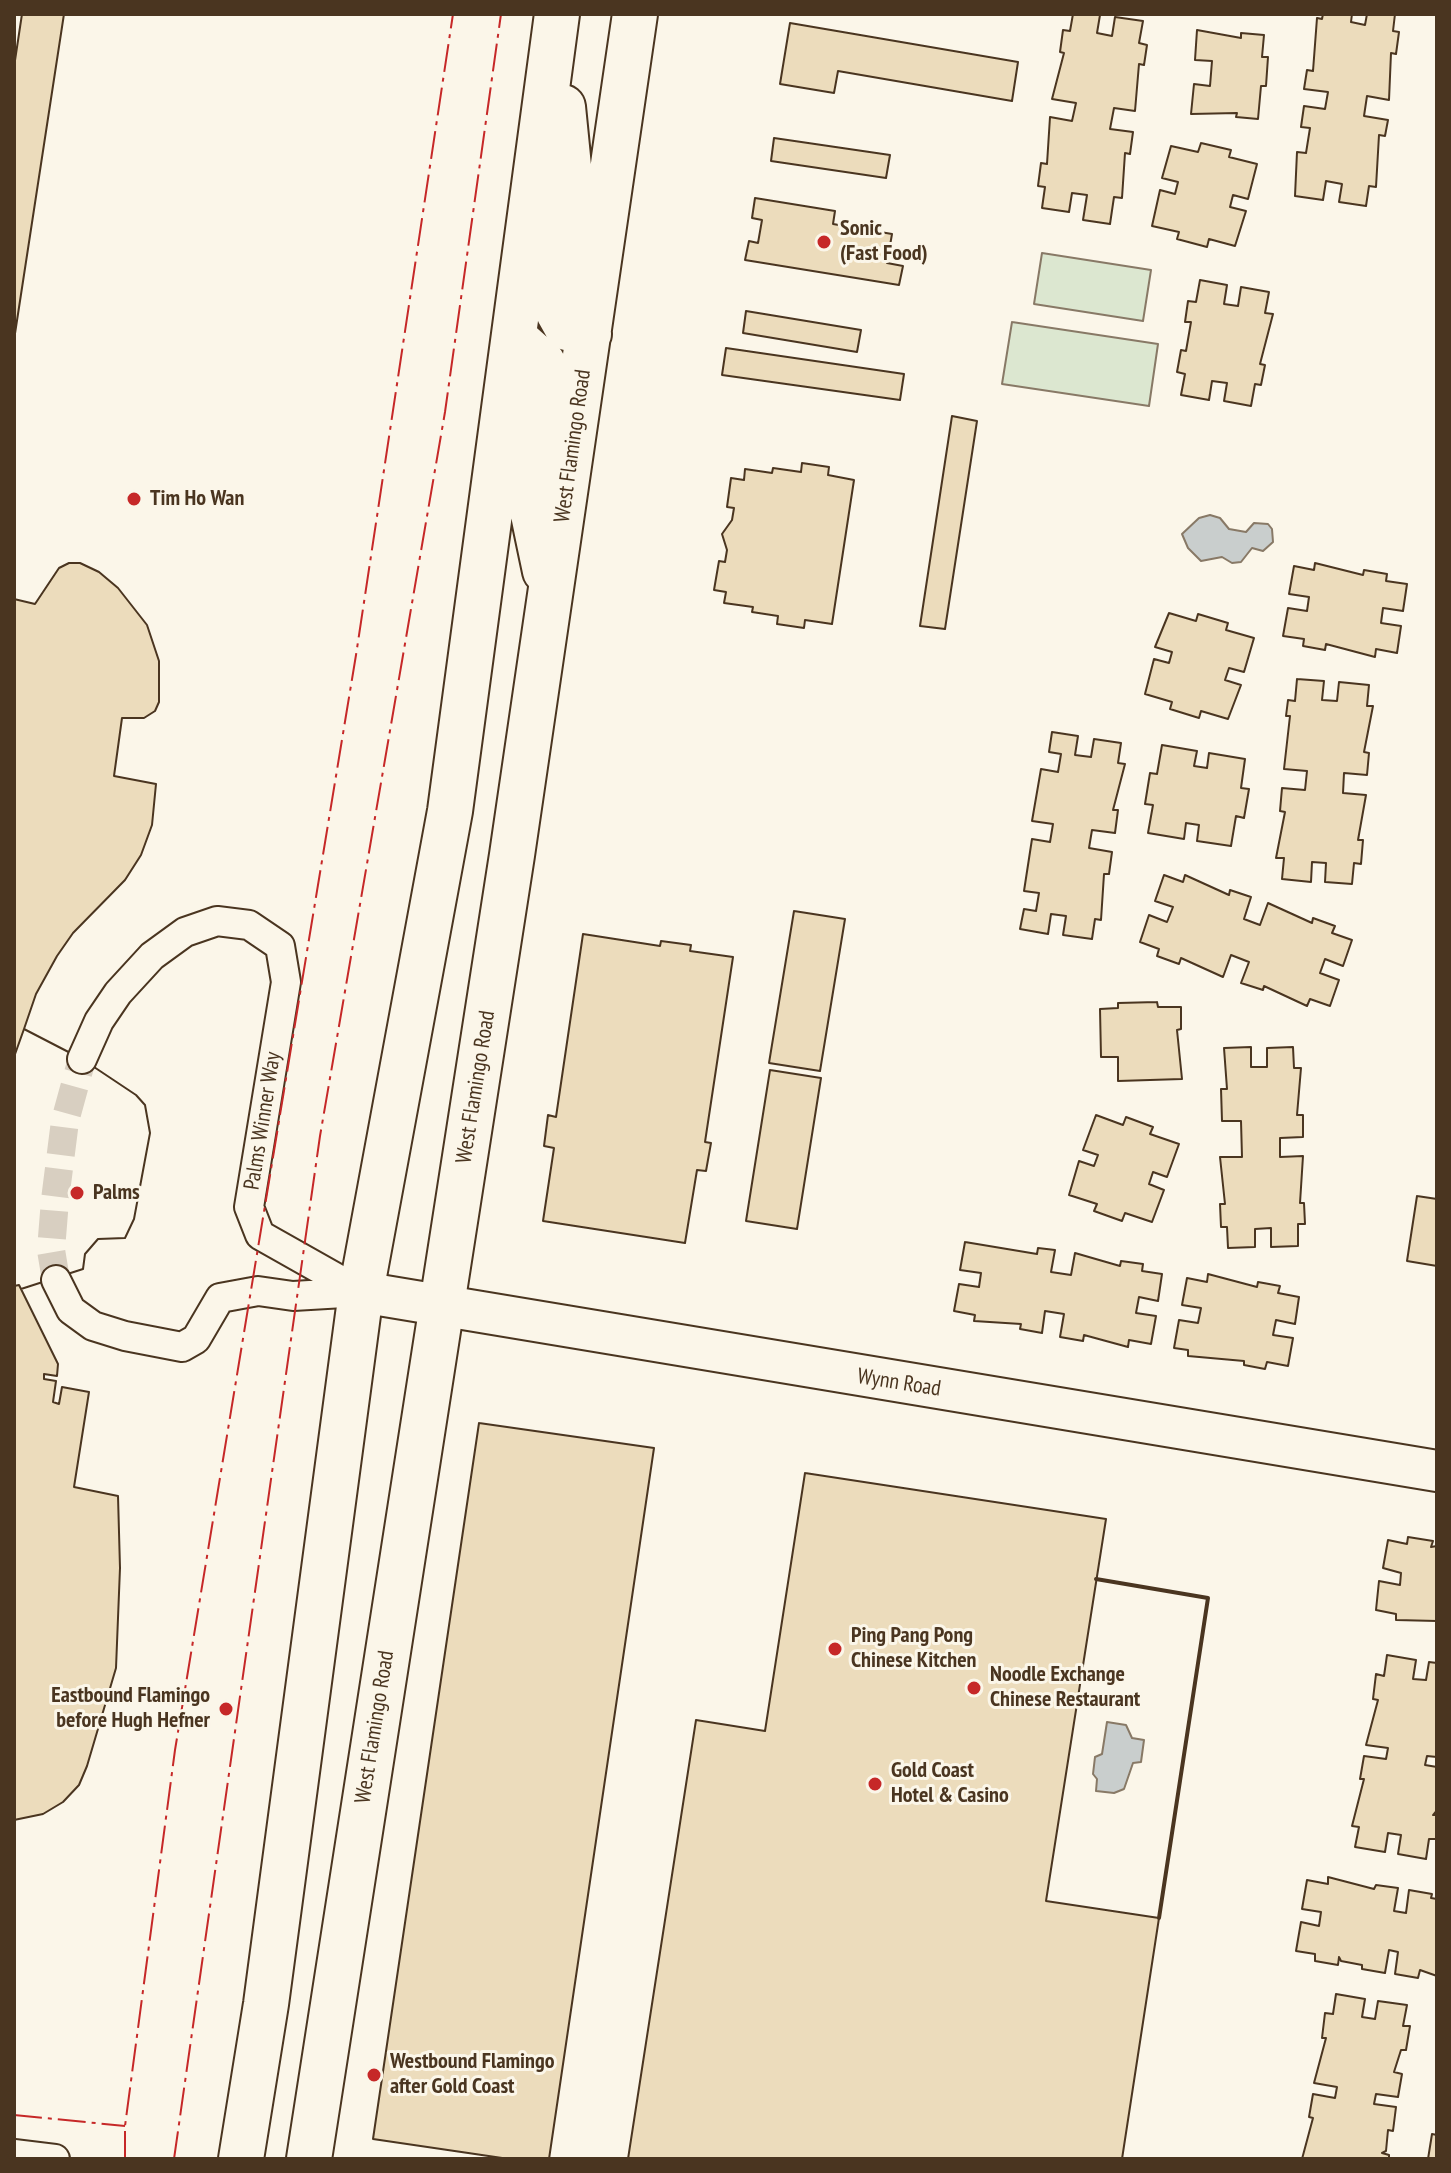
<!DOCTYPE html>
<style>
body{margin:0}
#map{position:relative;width:1451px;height:2173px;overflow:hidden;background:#fbf6e9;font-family:"PT Sans Narrow",sans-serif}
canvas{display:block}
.frame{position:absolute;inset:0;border:16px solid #4a3520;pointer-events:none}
</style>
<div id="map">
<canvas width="1451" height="2173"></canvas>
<div class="frame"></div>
</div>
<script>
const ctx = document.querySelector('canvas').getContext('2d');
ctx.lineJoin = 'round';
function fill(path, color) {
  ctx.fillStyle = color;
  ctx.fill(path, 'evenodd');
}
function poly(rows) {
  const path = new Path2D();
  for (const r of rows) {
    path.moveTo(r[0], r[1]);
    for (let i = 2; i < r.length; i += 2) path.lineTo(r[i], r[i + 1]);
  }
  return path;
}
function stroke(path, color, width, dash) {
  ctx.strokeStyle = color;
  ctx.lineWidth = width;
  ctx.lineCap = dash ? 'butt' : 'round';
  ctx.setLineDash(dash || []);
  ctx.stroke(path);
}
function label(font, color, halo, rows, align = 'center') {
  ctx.font = font + ' "PT Sans Narrow",sans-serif';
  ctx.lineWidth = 6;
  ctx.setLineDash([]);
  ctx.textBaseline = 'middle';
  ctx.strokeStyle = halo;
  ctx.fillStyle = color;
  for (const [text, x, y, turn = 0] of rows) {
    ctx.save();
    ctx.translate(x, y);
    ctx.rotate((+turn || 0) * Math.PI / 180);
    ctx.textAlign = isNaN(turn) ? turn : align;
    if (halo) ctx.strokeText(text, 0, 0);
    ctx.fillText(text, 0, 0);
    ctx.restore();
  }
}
const green = poly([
 [1042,253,1151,270,1143,321,1034,304,1042,253],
 [1012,322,1158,344,1149,406,1002,384,1012,322]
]);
const water = poly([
 [1210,515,1220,518,1229,529,1246,532,1254,523,1268,524,1272,529,1273,542,1263,551,1252,548,1241,562,1232,563,1222,557,1201,561,1188,548,1182,534,1199,518,1210,515],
 [1107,1722,1126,1725,1132,1738,1144,1740,1141,1762,1133,1763,1124,1789,1114,1793,1096,1791,1097,1779,1093,1774,1095,1757,1102,1754,1107,1722]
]);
const building = poly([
 [14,14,64,14,14,340,14,14],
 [14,14,22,14,14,67,14,14],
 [1073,14,1100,15,1097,33,1112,36,1115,17,1143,21,1139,43,1147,45,1144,65,1139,64,1135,111,1114,108,1110,129,1133,132,1130,154,1125,153,1122,198,1114,197,1110,224,1083,220,1087,195,1072,193,1069,212,1042,208,1045,187,1038,186,1041,163,1047,164,1050,117,1072,121,1076,103,1052,99,1064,53,1060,52,1063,30,1070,31,1073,14],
 [1323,14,1352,14,1351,22,1365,25,1367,14,1395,14,1393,31,1399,32,1396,54,1391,53,1389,100,1367,96,1364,116,1388,120,1385,136,1379,135,1376,187,1369,186,1366,206,1339,202,1342,184,1326,181,1323,200,1295,196,1297,152,1306,153,1310,128,1301,127,1304,106,1325,109,1328,92,1304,89,1307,70,1313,71,1317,18,1322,19,1323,14],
 [790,23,1018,62,1012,101,838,71,834,93,780,84,790,23],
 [1197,30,1241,38,1241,33,1264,35,1262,57,1268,57,1266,86,1261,86,1258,119,1236,117,1237,113,1191,114,1194,84,1210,86,1212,61,1195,60,1197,30],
 [774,138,890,155,886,178,771,161,774,138],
 [1201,143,1231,150,1229,157,1257,164,1248,199,1233,195,1230,207,1246,211,1235,246,1209,239,1207,247,1177,239,1179,232,1152,226,1160,190,1175,194,1178,182,1162,178,1171,146,1198,152,1201,143],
 [755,198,835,211,833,224,892,234,887,263,903,266,899,285,745,260,749,241,758,243,762,220,752,218,755,198],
 [1200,280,1227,285,1224,304,1238,306,1241,287,1269,292,1265,313,1273,314,1260,364,1265,365,1261,385,1255,384,1251,406,1224,401,1227,383,1212,381,1209,400,1181,395,1185,374,1177,372,1181,350,1186,351,1191,322,1185,322,1188,301,1196,302,1200,280],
 [746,311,861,330,857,352,743,333,746,311],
 [726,348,904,374,900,400,722,375,726,348],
 [952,416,977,421,945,629,920,626,952,416],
 [802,463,829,467,828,475,854,480,832,624,805,620,804,628,777,624,778,616,752,612,753,607,724,603,726,592,714,590,719,561,725,562,727,550,722,534,732,520,734,508,727,507,731,478,744,480,745,469,772,473,773,468,801,472,802,463],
 [69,563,80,563,99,572,118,588,147,625,159,661,159,702,155,711,144,718,122,718,114,776,156,784,152,825,141,855,125,880,73,933,57,956,36,994,24,1029,82,1059,136,1095,145,1105,150,1133,134,1219,125,1238,98,1239,85,1254,83,1269,21,1289,58,1364,57,1376,44,1374,44,1379,56,1381,53,1402,59,1404,62,1387,89,1392,74,1487,118,1496,120,1568,116,1668,87,1766,79,1785,63,1802,43,1814,14,1820,14,599,35,604,59,568,69,563],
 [1315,563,1363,575,1364,570,1387,574,1386,581,1407,584,1403,611,1383,608,1381,623,1401,626,1397,653,1376,649,1375,657,1326,644,1325,650,1303,646,1304,639,1283,636,1288,608,1307,611,1309,597,1289,594,1294,566,1314,570,1315,563],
 [1169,613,1196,621,1198,614,1228,623,1226,630,1254,638,1244,672,1229,668,1225,680,1241,685,1228,719,1201,711,1199,718,1170,709,1172,702,1145,694,1154,659,1169,663,1172,652,1155,647,1169,613],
 [1297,679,1324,681,1322,700,1337,701,1339,682,1369,685,1367,706,1373,706,1364,752,1369,753,1367,775,1344,773,1343,793,1366,795,1358,840,1363,840,1361,864,1354,863,1352,884,1325,882,1326,863,1312,862,1311,882,1282,879,1284,858,1276,858,1285,812,1280,811,1282,788,1305,790,1307,771,1284,769,1290,716,1286,716,1288,700,1295,701,1297,679],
 [1052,732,1078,736,1075,755,1091,757,1094,739,1121,743,1118,763,1125,764,1113,810,1118,810,1115,833,1092,830,1089,848,1112,852,1109,874,1104,874,1101,920,1095,919,1092,939,1063,935,1066,916,1051,914,1048,934,1020,929,1024,909,1036,911,1039,893,1024,891,1032,839,1050,842,1053,824,1032,821,1041,769,1058,772,1061,754,1049,752,1052,732],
 [1162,745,1197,751,1194,766,1207,768,1209,753,1245,759,1241,788,1249,789,1244,818,1236,816,1231,846,1197,841,1199,825,1186,823,1184,839,1148,833,1153,805,1145,804,1150,773,1157,774,1162,745],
 [1164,875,1183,882,1185,875,1229,895,1230,890,1251,897,1244,919,1260,925,1268,903,1312,923,1313,918,1335,926,1332,933,1352,940,1343,966,1325,959,1320,973,1339,980,1330,1006,1310,999,1307,1006,1264,986,1263,990,1241,983,1249,962,1231,955,1223,977,1181,958,1179,964,1157,956,1159,949,1140,942,1149,915,1167,922,1173,907,1155,901,1164,875],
 [794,911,845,919,820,1071,769,1063,794,911],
 [583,934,660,946,661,941,691,945,690,951,733,957,705,1142,711,1143,706,1171,697,1170,685,1243,543,1221,554,1148,544,1146,548,1115,556,1117,583,934],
 [1157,1002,1158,1007,1181,1007,1181,1029,1177,1030,1182,1079,1118,1081,1118,1057,1101,1057,1100,1009,1118,1008,1118,1003,1157,1002],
 [24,1029,82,1059,136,1095,145,1105,150,1133,134,1219,125,1238,98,1239,85,1254,83,1269,21,1289,19,1285,14,1286,14,1057,24,1029],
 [1251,1047,1251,1067,1267,1067,1267,1048,1293,1047,1294,1068,1301,1068,1297,1115,1303,1115,1303,1137,1280,1138,1280,1157,1303,1156,1300,1203,1304,1203,1305,1224,1298,1224,1298,1246,1271,1247,1271,1228,1255,1229,1255,1247,1228,1248,1227,1227,1221,1227,1220,1204,1225,1204,1220,1157,1242,1157,1241,1121,1222,1121,1221,1089,1227,1089,1224,1048,1251,1047],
 [770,1070,821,1078,797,1229,746,1221,770,1070],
 [1096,1115,1123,1125,1126,1117,1153,1127,1150,1134,1179,1144,1167,1177,1153,1172,1149,1184,1164,1190,1152,1222,1125,1213,1122,1221,1094,1211,1097,1204,1069,1195,1079,1161,1094,1166,1098,1155,1083,1150,1096,1115],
 [1417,1196,1437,1199,1437,1266,1407,1261,1417,1196],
 [965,1242,1037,1254,1038,1248,1055,1250,1051,1272,1071,1275,1075,1253,1120,1266,1121,1261,1143,1264,1142,1271,1162,1274,1158,1301,1139,1297,1136,1313,1156,1316,1151,1344,1129,1340,1128,1347,1084,1335,1083,1341,1060,1337,1064,1314,1045,1311,1042,1333,1020,1329,1021,1324,974,1321,975,1315,954,1311,959,1284,979,1287,981,1273,960,1270,965,1242],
 [1208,1274,1257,1287,1258,1282,1280,1286,1278,1293,1299,1297,1295,1324,1276,1320,1273,1335,1293,1338,1288,1366,1267,1362,1265,1369,1244,1365,1244,1361,1188,1356,1188,1350,1174,1348,1179,1320,1198,1323,1201,1308,1182,1305,1187,1278,1207,1282,1208,1274],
 [479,1423,654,1448,549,2159,509,2159,373,2139,479,1423],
 [805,1473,1106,1519,1046,1901,1159,1918,1122,2159,628,2159,696,1720,765,1731,805,1473],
 [1408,1537,1433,1541,1431,1547,1437,1546,1437,1621,1396,1620,1396,1614,1376,1610,1379,1581,1400,1585,1401,1573,1383,1568,1388,1540,1407,1544,1408,1537],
 [1387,1655,1416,1660,1413,1679,1426,1680,1429,1662,1437,1663,1437,1757,1427,1756,1425,1765,1437,1767,1437,1810,1433,1815,1437,1815,1437,1839,1429,1839,1426,1859,1398,1854,1401,1835,1388,1833,1385,1852,1355,1847,1359,1827,1352,1826,1364,1779,1360,1779,1364,1756,1386,1759,1388,1748,1366,1745,1378,1700,1373,1699,1376,1674,1384,1676,1387,1655],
 [1328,1877,1374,1889,1376,1885,1398,1888,1394,1911,1406,1913,1409,1890,1432,1894,1431,1898,1437,1899,1437,1976,1420,1970,1418,1978,1395,1974,1398,1952,1389,1950,1385,1973,1362,1969,1362,1965,1341,1961,1339,1957,1338,1965,1315,1961,1315,1954,1296,1951,1301,1922,1319,1926,1321,1912,1302,1909,1307,1880,1328,1884,1328,1877],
 [1336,1994,1365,1999,1362,2017,1375,2019,1378,2001,1407,2005,1403,2026,1410,2026,1406,2050,1401,2050,1394,2072,1402,2074,1398,2097,1376,2094,1374,2104,1396,2107,1393,2131,1388,2130,1386,2151,1382,2153,1389,2155,1389,2159,1302,2159,1313,2118,1309,2117,1313,2094,1335,2098,1337,2087,1314,2083,1326,2038,1322,2038,1325,2013,1333,2014,1336,1994],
 [1432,2134,1437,2135,1437,2159,1428,2159,1432,2134]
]);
const streetTunnel = poly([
 [56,1280,51,1250,55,1200,65,1121,82,1059]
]);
const street = poly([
 [82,1059,99,1021,118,993,152,956,185,932,217,921,249,925,280,946,286,982,249,1207,260,1235,361,1292],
 [56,1280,71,1310,93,1326,125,1336,182,1347,196,1339,220,1298,258,1291,293,1296,361,1292],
 [14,2154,55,2159]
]);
const secondary = poly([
 [361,1292,1437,1471]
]);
const primary = poly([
 [563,107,571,187,556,299,558,312,567,328,589,334],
 [516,339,543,363,544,390,529,495,545,571],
 [241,2159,266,2004,361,1292,450,811,557,14],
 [309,2159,512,855,635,14]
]);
const wall = poly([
 [1096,1579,1208,1598,1159,1918]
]);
const power = poly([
 [14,2115,125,2126],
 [125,2159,125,2126,175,1750,356,655,453,14],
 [174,2159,320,1136,445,412,501,14]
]);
const markers = [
 [824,242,8,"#c62828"],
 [134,499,8,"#c62828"],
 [77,1193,8,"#c62828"],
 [835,1649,8,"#c62828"],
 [974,1688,8,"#c62828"],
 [226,1709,8,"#c62828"],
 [875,1784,8,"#c62828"],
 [374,2075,8,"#c62828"]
];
const poiNames = [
 ["Sonic",840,229],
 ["(Fast Food)",840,254],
 ["Tim Ho Wan",150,499],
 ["Palms",93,1193],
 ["Ping Pang Pong",851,1636],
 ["Chinese Kitchen",851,1661],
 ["Noodle Exchange",990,1675],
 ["Chinese Restaurant",990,1700],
 ["Eastbound Flamingo",210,1696,"right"],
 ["before Hugh Hefner",210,1721,"right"],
 ["Gold Coast",891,1771],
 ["Hotel & Casino",891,1796],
 ["Westbound Flamingo",390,2062],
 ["after Gold Coast",390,2087]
];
const streetNames = [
 ["West Flamingo Road",573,446,-82],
 ["West Flamingo Road",476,1087,-81],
 ["Palms Winner Way",263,1121,-81],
 ["Wynn Road",899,1383,9],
 ["West Flamingo Road",375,1727,-81]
];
fill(green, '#dce7d0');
stroke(green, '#887966', 2);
fill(water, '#c9cecd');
stroke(water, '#887966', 2);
fill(building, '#ecdcbc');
stroke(building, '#4a3520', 2);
stroke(streetTunnel, '#d8cfc1', 28, [28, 14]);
stroke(street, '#4a3520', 32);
stroke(secondary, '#4a3520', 44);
stroke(primary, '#4a3520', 48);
stroke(street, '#fbf6e9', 28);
stroke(secondary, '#fbf6e9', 40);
stroke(primary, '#fbf6e9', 44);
stroke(wall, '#4a3520', 4);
stroke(power, '#c62828', 2, [28, 6, 4, 6]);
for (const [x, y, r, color] of markers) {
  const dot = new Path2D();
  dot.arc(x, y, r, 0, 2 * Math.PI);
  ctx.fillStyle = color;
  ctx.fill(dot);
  stroke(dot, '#fbf6e9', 3);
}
label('bold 22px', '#4a3520', '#fbf6e9', poiNames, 'left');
label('22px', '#4a3520', '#fbf6e9', streetNames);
</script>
